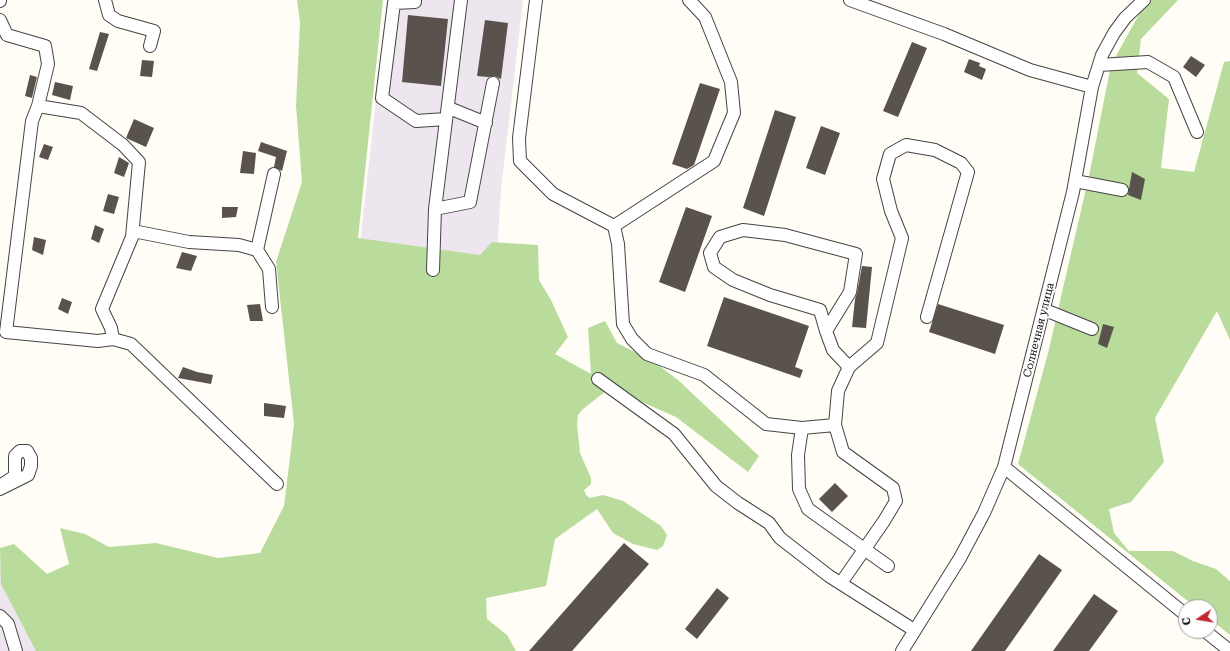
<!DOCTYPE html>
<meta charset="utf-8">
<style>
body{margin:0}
#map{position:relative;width:1230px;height:651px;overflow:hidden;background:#fffdf5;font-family:"Roboto Serif",serif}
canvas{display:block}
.north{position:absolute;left:1178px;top:599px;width:40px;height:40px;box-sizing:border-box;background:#fff;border:1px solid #a0a0a0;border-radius:50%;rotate:258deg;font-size:11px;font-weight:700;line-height:16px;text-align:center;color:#111}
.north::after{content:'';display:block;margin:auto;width:14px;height:18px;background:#c4262e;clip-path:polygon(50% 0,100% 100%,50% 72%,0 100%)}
</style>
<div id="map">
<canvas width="1230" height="651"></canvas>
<div class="north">С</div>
</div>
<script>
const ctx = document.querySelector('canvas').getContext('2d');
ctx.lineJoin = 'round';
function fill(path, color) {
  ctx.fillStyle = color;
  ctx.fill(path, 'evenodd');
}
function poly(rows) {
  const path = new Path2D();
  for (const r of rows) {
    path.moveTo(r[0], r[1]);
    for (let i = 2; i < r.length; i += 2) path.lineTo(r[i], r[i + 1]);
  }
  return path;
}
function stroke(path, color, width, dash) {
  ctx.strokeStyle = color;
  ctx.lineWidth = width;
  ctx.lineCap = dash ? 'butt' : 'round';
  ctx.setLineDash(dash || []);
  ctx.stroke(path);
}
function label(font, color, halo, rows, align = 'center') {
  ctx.font = font + ' "Roboto Serif",serif';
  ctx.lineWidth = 4;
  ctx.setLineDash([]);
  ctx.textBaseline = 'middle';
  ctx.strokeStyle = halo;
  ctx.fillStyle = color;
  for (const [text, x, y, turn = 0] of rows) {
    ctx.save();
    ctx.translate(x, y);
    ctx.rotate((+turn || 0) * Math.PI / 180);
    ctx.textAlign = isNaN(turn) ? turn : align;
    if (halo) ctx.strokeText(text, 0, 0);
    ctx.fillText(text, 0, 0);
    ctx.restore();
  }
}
const industrial = poly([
 [387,0,523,0,501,190,496,270,359,253],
 [0,565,50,651,0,651]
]);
const forest = poly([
 [297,0,383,0,358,238,480,255,492,242,538,245,539,280,551,300,568,337,555,354,591,374,588,328,605,321,617,343,654,362,678,380,759,456,748,472,676,417,610,388,583,409,578,415,577,424,580,453,591,478,591,484,584,490,586,495,590,498,603,495,623,501,661,526,667,535,663,546,657,550,633,544,613,533,597,509,555,539,546,586,486,598,487,619,507,635,516,651,36,651,1,584,0,548,14,544,47,574,69,564,60,528,85,534,109,547,156,543,218,558,260,553,284,506,294,424,276,262,302,182,296,106,300,23],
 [1151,0,1178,0,1141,39,1137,73,1169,99,1161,168,1194,172,1224,62,1230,61,1230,340,1217,311,1155,418,1164,462,1131,502,1109,509,1114,533,1129,551,1173,551,1193,561,1216,569,1230,581,1230,635,1210,619,1210,607,1195,607,1018,464,1048,353,1089,176,1111,65,1143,7]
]);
const building = poly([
 [408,15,448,19,441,86,402,82],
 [485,20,508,23,501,79,494,76,488,77,477,76],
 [100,32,109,34,97,71,89,69],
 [912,42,927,48,898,117,883,111],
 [1191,56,1205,65,1196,77,1183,67],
 [969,59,980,63,979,66,986,69,982,80,964,72],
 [142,60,154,61,152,77,140,76],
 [30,75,37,77,32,98,25,96],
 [55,82,73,86,70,100,52,95],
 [700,83,720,89,694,165,687,169,672,164],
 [775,110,796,117,764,216,743,208],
 [134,119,154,128,146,147,126,138],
 [821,126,840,133,825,175,806,168],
 [261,142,287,151,282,171,274,167,276,157,258,151],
 [44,144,53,147,48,160,39,157],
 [243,151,256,153,254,174,240,173],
 [119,157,129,163,124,177,114,173],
 [1132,172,1145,179,1141,200,1128,195],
 [108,194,119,197,114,214,103,211],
 [222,207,238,207,236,217,222,218],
 [686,207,712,216,685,292,659,282],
 [95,225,104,229,99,243,91,239],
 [34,237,46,240,43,255,32,250],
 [182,252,197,256,191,271,176,268],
 [862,266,872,267,866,328,852,327,855,299,857,293],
 [724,297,809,326,795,367,803,370,800,378,707,346],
 [62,298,72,302,68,314,58,309],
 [260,304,263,321,250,321,247,305],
 [938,304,1004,325,995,354,929,332],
 [1103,324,1114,327,1107,348,1098,344],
 [183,367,197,372,213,375,211,384,178,378],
 [264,403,286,406,284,418,264,416],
 [835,483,848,496,832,512,819,499],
 [624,543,649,564,572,651,529,651],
 [1039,554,1062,570,1005,651,971,651],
 [717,588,729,598,697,639,685,629],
 [1094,594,1118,611,1089,651,1053,651]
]);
const minor = poly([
 [105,0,109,15,118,21,154,31,150,46],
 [415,0,415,2,394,3,382,98,416,121,446,119],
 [536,0,519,138,520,161,553,194,614,226,618,244,623,324,632,339,647,354,704,375,766,424,802,428,835,425],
 [850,0,944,34,1030,70,1092,87],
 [0,1,0,0],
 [0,20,7,35,45,46,48,64,38,106,81,113,123,145,139,162,132,237,102,309,111,328,113,339,131,344,277,484],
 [1099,65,1148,62,1174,77,1197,132],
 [38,106,32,121,6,332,98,341,113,339],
 [449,108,486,123],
 [1075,181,1122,190],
 [435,209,470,202,493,83],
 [614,226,714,161,734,113,731,82,705,17,689,0],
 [133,231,189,242,239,245,257,250,274,174],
 [257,250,269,269,272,307],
 [433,270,435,209,461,0],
 [1045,310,1092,329],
 [826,331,850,292,856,254,785,235,743,230,720,237,710,253,714,267,733,280,770,295,820,310,826,331,833,350,849,367],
 [598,379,674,434,716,486,738,503,769,523,780,538,829,576,914,630],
 [802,428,798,455,799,489,808,509,888,566],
 [1004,467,1186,615],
 [0,486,15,476,15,456,20,451,27,451,31,458,31,466,28,475,0,489],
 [841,583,884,521,896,501,893,488,843,452,835,425,838,391,849,367,877,343,902,238,891,211,883,179,890,154,906,145,935,150,961,163,968,172,927,317],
 [0,616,8,624,16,651],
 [1205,631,1230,651],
 [902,651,960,558,984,513,1004,467,1073,192,1092,87,1102,55,1114,33,1125,18,1144,0]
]);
const streetNames = [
 ["Солнечная улица",1039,330,-76]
];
fill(industrial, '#eee6ef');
fill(forest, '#b9dc9c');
fill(building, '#5a524d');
stroke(minor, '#444', 14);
stroke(minor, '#fff', 12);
label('11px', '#111', '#fff', streetNames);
</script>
